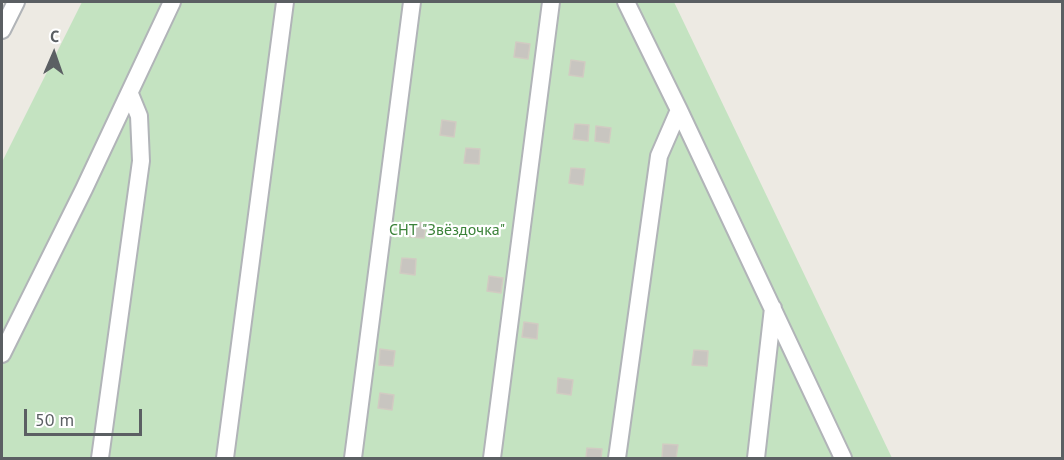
<!DOCTYPE html>
<meta charset="utf-8">
<style>
body{margin:0}
#map{position:relative;width:1064px;height:460px;overflow:hidden;background:#edeae3;font-family:"PT Sans",sans-serif}
canvas{display:block}
.frame{position:absolute;inset:0;border:3px solid #5b5f63;pointer-events:none}
.north{position:absolute;left:24px;top:24px;width:60px;height:60px;-webkit-text-stroke:4px #fff;paint-order:stroke;rotate:2deg;font-size:16px;font-weight:700;line-height:24px;text-align:center;color:#5b5f63}
.north::after{content:'';display:block;margin:auto;width:21px;height:27px;background:#5b5f63;clip-path:polygon(50% 0,100% 100%,50% 72%,0 100%)}
.scale{position:absolute;left:24px;top:409px;width:118px;height:27px;box-sizing:border-box;border:3px solid #5b5f63;border-top:0;padding-left:8px;font-size:18px;line-height:21px;white-space:nowrap;color:#5b5f63;-webkit-text-stroke:4px #fff;paint-order:stroke}
</style>
<div id="map">
<canvas width="1064" height="460"></canvas>
<div class="frame"></div>
<div class="north">С</div>
<div class="scale">50 m</div>
</div>
<script>
const ctx = document.querySelector('canvas').getContext('2d');
ctx.lineJoin = 'round';
function fill(path, color) {
  ctx.fillStyle = color;
  ctx.fill(path, 'evenodd');
}
function poly(rows) {
  const path = new Path2D();
  for (const r of rows) {
    path.moveTo(r[0], r[1]);
    for (let i = 2; i < r.length; i += 2) path.lineTo(r[i], r[i + 1]);
  }
  return path;
}
function stroke(path, color, width, dash) {
  ctx.strokeStyle = color;
  ctx.lineWidth = width;
  ctx.lineCap = dash ? 'butt' : 'round';
  ctx.setLineDash(dash || []);
  ctx.stroke(path);
}
function label(font, color, halo, rows, align = 'center') {
  ctx.font = font + ' "PT Sans",sans-serif';
  ctx.lineWidth = 4.5;
  ctx.setLineDash([]);
  ctx.textBaseline = 'middle';
  ctx.strokeStyle = halo;
  ctx.fillStyle = color;
  for (const [text, x, y, turn = 0] of rows) {
    ctx.save();
    ctx.translate(x, y);
    ctx.rotate((+turn || 0) * Math.PI / 180);
    ctx.textAlign = isNaN(turn) ? turn : align;
    if (halo) ctx.strokeText(text, 0, 0);
    ctx.fillText(text, 0, 0);
    ctx.restore();
  }
}
const green = poly([
 [82,2,674,2,892,458,2,458,2,162]
]);
const building = poly([
 [516,42,530,44,528,59,514,57,516,42],
 [571,60,585,62,583,77,569,75,571,60],
 [442,120,456,122,454,137,440,135,442,120],
 [575,124,589,125,588,141,573,139,575,124],
 [596,126,611,128,609,143,595,141,596,126],
 [466,148,480,149,479,164,464,163,466,148],
 [571,168,585,169,583,185,569,183,571,168],
 [412,222,426,223,424,238,410,237,412,222],
 [402,258,416,259,415,275,400,273,402,258],
 [489,276,503,278,501,293,487,291,489,276],
 [524,322,538,324,537,339,522,337,524,322],
 [380,349,395,351,393,366,379,365,380,349],
 [694,350,708,351,707,366,692,365,694,350],
 [558,378,573,380,571,395,557,393,558,378],
 [380,393,394,395,392,410,378,408,380,393],
 [663,444,678,445,676,458,662,458,663,444],
 [587,448,602,449,601,458,586,458,587,448]
]);
const minor = poly([
 [626,2,679,110,843,458],
 [2,30,16,2],
 [2,354,84,189,172,2],
 [100,458,141,161,139,116,130,94],
 [225,458,285,2],
 [353,458,412,2],
 [492,458,551,2],
 [617,458,659,156,679,110],
 [756,458,773,308]
]);
const parkNames = [
 ["СНТ \"Звёздочка\"",447,230]
];
fill(green, '#c4e3c1');
fill(building, '#c8c5c0');
stroke(building, '#d1cbc2', 1.5);
stroke(minor, '#b1b4b8', 20);
stroke(minor, '#fff', 16);
label('16px', '#3c833a', '#fff', parkNames);
</script>
